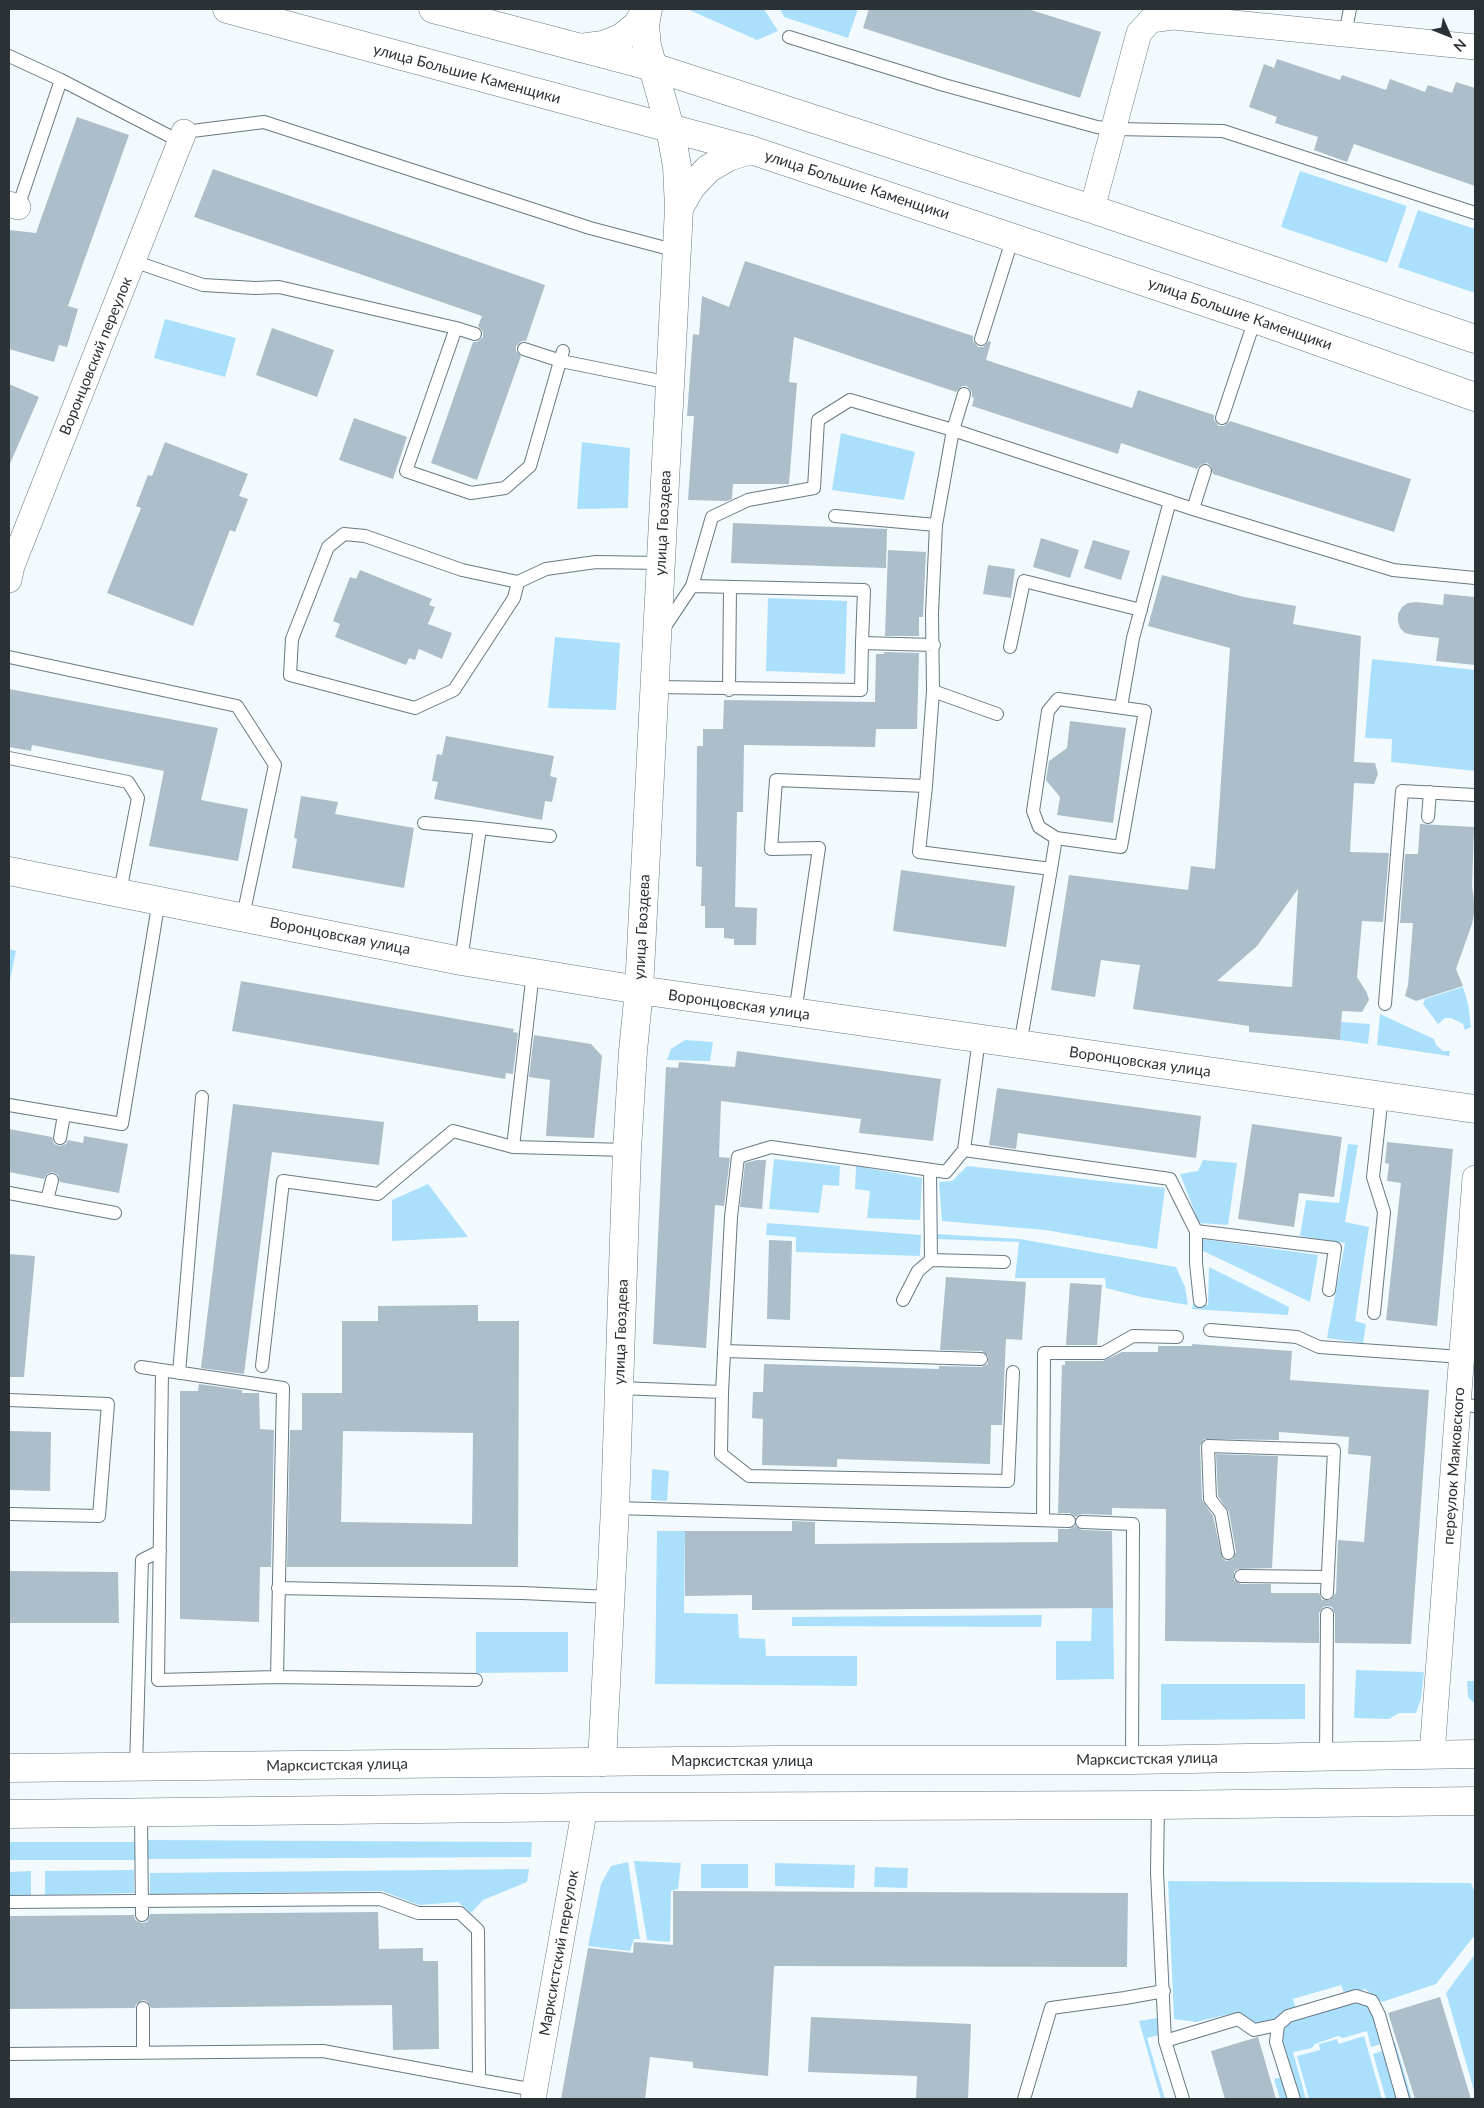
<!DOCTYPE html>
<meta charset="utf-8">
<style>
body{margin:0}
#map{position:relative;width:1484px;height:2108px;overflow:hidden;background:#f2fafe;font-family:Lato,sans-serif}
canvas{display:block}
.frame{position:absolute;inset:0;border:10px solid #2b3236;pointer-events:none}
.north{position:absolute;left:1424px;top:10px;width:50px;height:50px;-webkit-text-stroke:4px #fff;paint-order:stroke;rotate:134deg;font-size:14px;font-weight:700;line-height:20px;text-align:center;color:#2b3236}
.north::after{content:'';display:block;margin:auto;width:18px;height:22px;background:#2b3236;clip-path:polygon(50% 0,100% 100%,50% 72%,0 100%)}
</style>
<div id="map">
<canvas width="1484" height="2108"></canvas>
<div class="frame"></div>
<div class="north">N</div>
</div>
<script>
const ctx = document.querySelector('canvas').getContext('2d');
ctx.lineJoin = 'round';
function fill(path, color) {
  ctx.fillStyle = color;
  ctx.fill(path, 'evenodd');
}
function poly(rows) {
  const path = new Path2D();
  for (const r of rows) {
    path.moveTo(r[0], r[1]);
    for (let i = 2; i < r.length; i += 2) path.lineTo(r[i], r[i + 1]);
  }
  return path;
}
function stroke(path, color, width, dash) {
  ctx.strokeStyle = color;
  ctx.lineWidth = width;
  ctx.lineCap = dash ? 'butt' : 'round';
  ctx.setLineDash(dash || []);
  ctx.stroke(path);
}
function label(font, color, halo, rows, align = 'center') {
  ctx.font = font + ' Lato,sans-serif';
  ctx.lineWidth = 4;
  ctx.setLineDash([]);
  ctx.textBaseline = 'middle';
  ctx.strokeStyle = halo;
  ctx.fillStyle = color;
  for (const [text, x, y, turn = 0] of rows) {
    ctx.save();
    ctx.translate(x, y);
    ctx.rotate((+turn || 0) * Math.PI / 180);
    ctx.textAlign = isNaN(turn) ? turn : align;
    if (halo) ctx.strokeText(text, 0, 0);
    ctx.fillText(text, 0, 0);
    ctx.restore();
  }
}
const green = poly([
 [687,9,764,9,778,31,757,40],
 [780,9,858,9,848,38,784,17],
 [1300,171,1407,206,1387,263,1281,227],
 [1418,210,1475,229,1475,293,1398,267],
 [165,319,236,338,225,377,154,358],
 [841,433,915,452,904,500,832,490],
 [582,442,630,448,628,508,577,509],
 [768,598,847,601,845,674,766,671],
 [555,637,620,643,616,710,548,708],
 [1372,659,1475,670,1475,771,1391,762,1392,739,1365,738],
 [9,949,16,951,9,985],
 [1463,987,1468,1004,1471,1027,1465,1030,1463,1024,1451,1018,1445,1018,1438,1024,1423,1004,1425,999],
 [1380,1014,1434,1039,1436,1045,1443,1051,1450,1051,1449,1056,1377,1045],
 [1341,1022,1370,1024,1368,1044,1340,1040],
 [685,1040,713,1042,710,1061,667,1060,671,1049],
 [1348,1144,1358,1145,1345,1222,1369,1227,1355,1321,1366,1324,1363,1343,1327,1338,1345,1243,1300,1236,1306,1200,1339,1203],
 [774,1159,840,1166,839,1186,823,1185,819,1213,769,1209],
 [1203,1160,1237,1163,1228,1225,1199,1223,1180,1174,1198,1171],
 [856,1166,922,1178,920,1220,867,1218,870,1191,855,1189],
 [967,1166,1165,1188,1157,1249,1045,1230,942,1221,939,1182,952,1181],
 [428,1184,468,1237,392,1241,392,1200],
 [767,1223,921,1235,920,1256,796,1252,796,1237,766,1235],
 [936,1234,1020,1239,1176,1267,1185,1287,1188,1305,1141,1297,1106,1288,1105,1278,1015,1278,1019,1242,936,1239],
 [1202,1239,1318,1255,1310,1302,1201,1250],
 [1209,1267,1289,1307,1288,1315,1192,1309,1193,1304,1208,1305],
 [652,1469,669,1471,667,1501,651,1500],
 [657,1531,685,1531,684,1613,738,1614,739,1638,765,1639,766,1656,857,1656,857,1686,655,1684],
 [1092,1608,1113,1608,1114,1679,1056,1680,1056,1641,1091,1641],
 [1042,1615,1041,1627,792,1626,792,1617],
 [476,1632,568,1632,568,1672,476,1673],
 [1356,1670,1424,1672,1421,1699,1416,1713,1399,1713,1389,1719,1354,1718],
 [1467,1681,1475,1681,1475,1704,1468,1697],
 [1161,1684,1305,1684,1305,1719,1161,1720],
 [147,1840,532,1842,531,1857,147,1859],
 [9,1842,137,1842,135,1860,9,1860],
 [634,1861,681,1863,678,1889,671,1891,670,1942,647,1940],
 [628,1862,640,1939,634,1939,630,1951,588,1946,601,1884,611,1866],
 [775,1863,855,1865,854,1888,775,1886],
 [701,1864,748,1864,748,1888,701,1888],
 [875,1867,908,1868,907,1888,874,1887],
 [529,1869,527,1882,483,1900,471,1913,458,1902,419,1905,382,1891,150,1894,150,1873],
 [134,1870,134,1893,45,1895,45,1871],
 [31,1871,31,1895,9,1895,9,1872],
 [1168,1881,1471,1883,1475,1893,1475,1935,1436,1984,1382,2002,1365,1989,1345,1995,1341,1985,1293,1999,1296,2008,1284,2011,1274,2021,1253,2024,1234,2013,1196,2022,1174,2019],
 [1475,1954,1475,2094,1446,1993],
 [1355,2003,1368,2006,1375,2017,1384,2043,1371,2047,1367,2031,1343,2038,1338,2036,1315,2044,1312,2048,1293,2052,1306,2099,1298,2099,1282,2042,1283,2028,1291,2022],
 [1157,2018,1159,2035,1147,2038,1165,2099,1161,2099,1139,2021],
 [1364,2036,1382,2099,1309,2099,1297,2056,1320,2050,1319,2044,1337,2039,1339,2044],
 [1395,2042,1412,2099,1406,2099,1389,2043],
 [1385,2050,1399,2099,1386,2099,1373,2054],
 [1282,2077,1289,2099,1280,2099,1274,2079]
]);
const building = poly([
 [869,9,1028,9,1101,32,1080,98,863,28],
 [1277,59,1340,80,1342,75,1386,90,1390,79,1425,92,1428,85,1452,93,1456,82,1475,88,1475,186,1354,144,1347,162,1314,150,1318,137,1275,123,1277,117,1249,107,1264,64,1274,68],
 [77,117,129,135,68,306,78,309,67,347,59,345,54,362,9,349,9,230,36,233],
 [213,169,545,285,526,341,522,341,516,346,516,351,521,356,477,480,431,463,473,342,477,342,483,337,483,332,478,326,482,316,194,217],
 [745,261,973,336,973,341,978,347,983,347,989,341,991,342,986,360,1132,408,1138,390,1214,415,1214,420,1219,426,1224,426,1230,421,1411,479,1394,532,1213,474,1211,466,1207,463,1200,465,1197,469,1121,443,1118,454,972,406,974,398,972,397,972,392,967,386,962,386,956,392,794,337,789,382,797,383,789,484,733,484,732,499,727,501,688,500,694,416,687,416,693,334,699,335,702,296,729,307],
 [272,328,334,350,317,397,256,375],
 [9,384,39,397,9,466],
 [354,418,407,437,393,479,339,460],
 [165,442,248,474,239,496,248,499,235,532,230,530,193,626,107,593,141,508,136,506,148,475,152,476],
 [733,523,887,529,886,568,731,563],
 [1041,538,1079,550,1070,578,1033,567],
 [1093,540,1130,551,1121,580,1084,568],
 [888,550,926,552,923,617,919,617,919,636,885,636],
 [988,565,1015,569,1011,598,983,594],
 [360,570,432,599,429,605,435,607,428,624,452,633,442,659,419,649,415,660,409,658,406,665,335,637,340,624,333,621,350,577,356,579],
 [1162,575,1244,597,1296,606,1293,624,1361,636,1354,762,1375,763,1378,774,1374,784,1354,783,1350,852,1389,853,1383,922,1362,921,1357,977,1367,993,1369,1000,1362,1012,1342,1011,1340,1040,1249,1032,1249,1026,1133,1009,1140,965,1101,960,1095,997,1051,990,1069,875,1188,890,1191,866,1215,869,1230,648,1148,626],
 [1298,889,1292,987,1217,981,1257,946],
 [1444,594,1475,597,1475,665,1436,661,1439,638,1413,635,1405,633,1400,628,1398,621,1398,614,1402,607,1408,603,1416,602,1443,605],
 [884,652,919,653,917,729,876,729,875,747,744,745,743,812,737,812,735,907,757,908,756,945,734,945,734,939,724,938,724,928,705,928,705,906,701,906,702,867,696,866,697,746,703,746,703,729,723,729,724,700,875,702,876,654,884,654],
 [9,689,218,728,201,800,248,809,238,861,149,846,164,771,32,745,31,751,9,747],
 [1070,721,1126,728,1113,823,1057,815,1060,797,1046,780,1049,761,1067,748],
 [446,736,554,756,550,776,557,778,552,802,545,801,542,820,434,799,438,782,432,781,437,754,442,755],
 [301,796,338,802,335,814,414,828,404,888,292,868,297,839,294,838],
 [1420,824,1474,827,1472,886,1475,908,1472,924,1456,969,1463,986,1416,1001,1405,996,1408,985,1413,923,1400,923,1405,854,1418,854],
 [901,870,1015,886,1006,947,893,931],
 [241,981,514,1029,513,1032,518,1033,513,1074,506,1073,505,1079,232,1031],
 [534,1035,591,1044,602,1056,594,1138,546,1136,550,1080,529,1077],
 [737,1051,941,1079,933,1141,859,1133,861,1119,721,1101,719,1157,730,1158,724,1206,715,1205,706,1348,653,1344,666,1067,678,1068,679,1062,735,1067],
 [997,1088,1201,1116,1196,1158,1018,1133,1016,1149,989,1145],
 [233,1104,384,1122,379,1165,272,1152,244,1374,201,1368],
 [1252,1124,1342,1137,1334,1197,1299,1193,1294,1227,1238,1219],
 [9,1129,52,1137,54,1144,59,1146,66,1144,68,1140,83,1143,84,1136,128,1144,119,1193,60,1182,58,1175,53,1172,47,1174,44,1179,9,1172],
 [1387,1142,1453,1149,1437,1326,1386,1320,1401,1183,1387,1181,1389,1164,1385,1163],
 [757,1160,766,1160,762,1209,740,1207,745,1163],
 [769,1240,792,1241,790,1320,767,1319],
 [9,1254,35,1256,24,1377,9,1377],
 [946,1277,1026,1282,1022,1340,1006,1339,1002,1425,991,1425,990,1464,837,1459,837,1467,762,1465,763,1419,752,1418,753,1392,763,1392,764,1364,939,1369,939,1366,981,1367,988,1364,988,1356,982,1351,940,1350],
 [1070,1283,1102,1285,1097,1345,1066,1345],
 [478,1305,478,1321,519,1321,518,1567,287,1567,290,1430,302,1430,302,1393,342,1393,342,1321,378,1321,378,1306],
 [343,1431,473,1433,472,1524,341,1522],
 [1192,1344,1292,1351,1290,1380,1429,1390,1411,1644,1335,1643,1335,1614,1332,1607,1328,1606,1323,1607,1319,1613,1319,1643,1165,1641,1166,1509,1112,1508,1112,1515,1082,1514,1076,1517,1070,1513,1058,1513,1062,1365,1065,1365,1065,1361,1103,1361,1122,1352,1158,1352,1158,1346,1192,1346],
 [1279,1432,1349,1437,1348,1454,1371,1456,1364,1542,1338,1540,1336,1593,1330,1600,1322,1600,1319,1593,1271,1593,1271,1584,1241,1584,1234,1580,1234,1572,1237,1569,1272,1568,1278,1456,1216,1454,1218,1496,1229,1512,1236,1552,1233,1559,1226,1561,1222,1558,1213,1516,1202,1500,1200,1446,1204,1439,1279,1440],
 [199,1384,242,1390,242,1393,259,1393,260,1429,274,1430,271,1567,260,1567,259,1622,180,1619,180,1391,198,1391],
 [9,1431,51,1432,50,1491,9,1490],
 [792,1521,815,1522,815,1544,1058,1542,1058,1529,1069,1529,1075,1526,1082,1530,1112,1531,1113,1608,752,1610,752,1595,685,1596,685,1531,792,1531],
 [9,1571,118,1572,119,1623,9,1623],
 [673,1891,1128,1893,1127,1967,774,1966,768,2076,693,2068,693,2062,650,2057,645,2099,561,2099,588,1948,633,1953,634,1942,673,1945],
 [378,1912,379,1949,423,1948,423,1961,438,1961,439,2049,393,2050,392,2005,151,2008,147,2001,143,2000,136,2004,135,2008,9,2009,9,1916,134,1915,135,1920,142,1923,147,1922,150,1914],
 [1440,1997,1471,2099,1415,2099,1388,2013],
 [811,2017,971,2024,968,2099,916,2099,917,2076,808,2072],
 [1258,2037,1276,2099,1225,2099,1211,2051]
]);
const lane = poly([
 [1345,34,1350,9],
 [789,37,944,85,1097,127,1114,129,1223,131,1475,213],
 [9,56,61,80,181,142],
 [184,132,264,122,590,228,677,251],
 [18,207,61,80],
 [133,261,203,285,255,288,279,287,456,328,475,334],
 [456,328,406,471,471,493,505,488,530,466,563,351],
 [981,339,1013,237],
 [524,349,561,361,670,383],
 [1222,418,1255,319],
 [1193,509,1205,471],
 [835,516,936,525,953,430,1193,509,1393,570,1475,578],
 [518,582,462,570,365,536,344,534,328,547,292,639,290,675,415,708,454,690,514,598,518,582,546,569,596,562,661,563],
 [692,586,864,590,862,643],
 [662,631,692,586,712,517,748,500,814,488,818,420,850,400,953,430,964,394],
 [1010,647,1024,581,1141,610],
 [9,657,237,706,275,765,243,916],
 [655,687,861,690,862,643,934,645],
 [729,690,730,587],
 [933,691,997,714],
 [1121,707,1133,638,1170,501],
 [9,758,128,782,138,798,120,892],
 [926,786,919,852,1051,869,1020,1045],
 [1428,817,1430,792],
 [424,823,480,828,550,836],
 [1051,869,1056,838,1039,827,1033,811,1048,711,1058,699,1145,711,1121,847,1056,838],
 [461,961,480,828],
 [1385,1004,1402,791,1475,795],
 [795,1013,819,848,771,849,776,780,926,786,933,691,932,613,936,525],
 [979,1039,964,1150,1170,1179,1196,1231,1335,1248,1329,1290],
 [9,1105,122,1124,159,900],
 [60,1138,64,1115],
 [513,1147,627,1150],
 [9,1193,115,1213],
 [47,1200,52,1180],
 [1196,1231,1196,1263,1200,1301],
 [931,1260,1004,1262],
 [903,1300,918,1271,931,1260,930,1170],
 [1374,1313,1384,1212,1373,1177,1382,1095],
 [1210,1330,1297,1337,1319,1347,1462,1357],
 [724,1351,981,1359],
 [262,1366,283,1181,378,1194,453,1131,513,1147,533,972],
 [141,1367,283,1388,277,1677],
 [162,1370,158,1680,277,1677,476,1680],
 [179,1373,202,1097],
 [619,1388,722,1392,721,1454,749,1476,1008,1481,1013,1372],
 [722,1392,731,1217,738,1157,771,1147,946,1172,964,1150],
 [9,1400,108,1404,99,1516,9,1514],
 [1458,1404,1475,1406],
 [615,1508,1069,1521],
 [1043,1520,1044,1353,1103,1353,1133,1336,1177,1337],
 [1082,1522,1133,1524,1132,1760],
 [1228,1553,1221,1513,1210,1499,1208,1446,1334,1450,1327,1593],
 [1241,1576,1327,1577],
 [278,1588,522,1593,611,1597],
 [1326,1757,1327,1614],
 [136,1767,142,1560,160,1551],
 [1158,1805,1157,1872,1165,2041,1183,2099],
 [141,1813,142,1915],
 [9,1902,380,1899,418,1913,460,1913,478,1930,479,2080,535,2090],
 [143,2008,143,2053],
 [1165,2041,1238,2019,1254,2030,1278,2025],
 [9,2054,323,2051,479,2080],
 [1024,2099,1051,2008,1125,1998,1164,1991],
 [1294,2099,1276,2042,1278,2025,1288,2016,1356,1996,1372,2001,1379,2015,1403,2099]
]);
const street = poly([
 [9,204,18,207],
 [1092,209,1139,33,1151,20,1173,17,1475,47],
 [9,580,12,566,184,132],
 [1432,1754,1475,1178],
 [533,2099,585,1807]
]);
const secondary = poly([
 [580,48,603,45,621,38,637,25,647,9],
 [679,208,691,187,708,169,728,157,751,150],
 [9,871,461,961,639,990,1475,1109],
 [602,1762,615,1508,627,1150,633,1051,639,990,679,208,677,166,670,128,647,46,645,25,648,9]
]);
const primary = poly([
 [227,9,751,150,1255,319,1475,397],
 [433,9,653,67,1092,209,1475,339],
 [9,1768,779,1760,1132,1760,1475,1754],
 [9,1814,585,1807,1158,1805,1475,1801]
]);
const streetNames = [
 ["улица Большие Каменщики",467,74,15],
 ["улица Большие Каменщики",857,185,18],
 ["улица Большие Каменщики",1240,314,19],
 ["Воронцовский переулок",96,356,-68],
 ["улица Гвоздева",663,523,-87],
 ["улица Гвоздева",642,927,-87],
 ["Воронцовская улица",340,936,11],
 ["Воронцовская улица",739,1005,8],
 ["Воронцовская улица",1140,1062,8],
 ["улица Гвоздева",621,1332,-88],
 ["переулок Маяковского",1454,1466,-86],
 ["Марксистская улица",1147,1759,-1],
 ["Марксистская улица",742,1761],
 ["Марксистская улица",337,1765,-1],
 ["Марксистский переулок",559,1953,-80]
];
fill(green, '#abe0fd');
fill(building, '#abbec9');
stroke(lane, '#677983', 14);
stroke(street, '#677983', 26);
stroke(secondary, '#677983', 29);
stroke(primary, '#677983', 29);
stroke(lane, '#fff', 12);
stroke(street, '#fff', 25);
stroke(secondary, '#fff', 28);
stroke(primary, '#fff', 28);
label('15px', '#2b3236', '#fff', streetNames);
</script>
